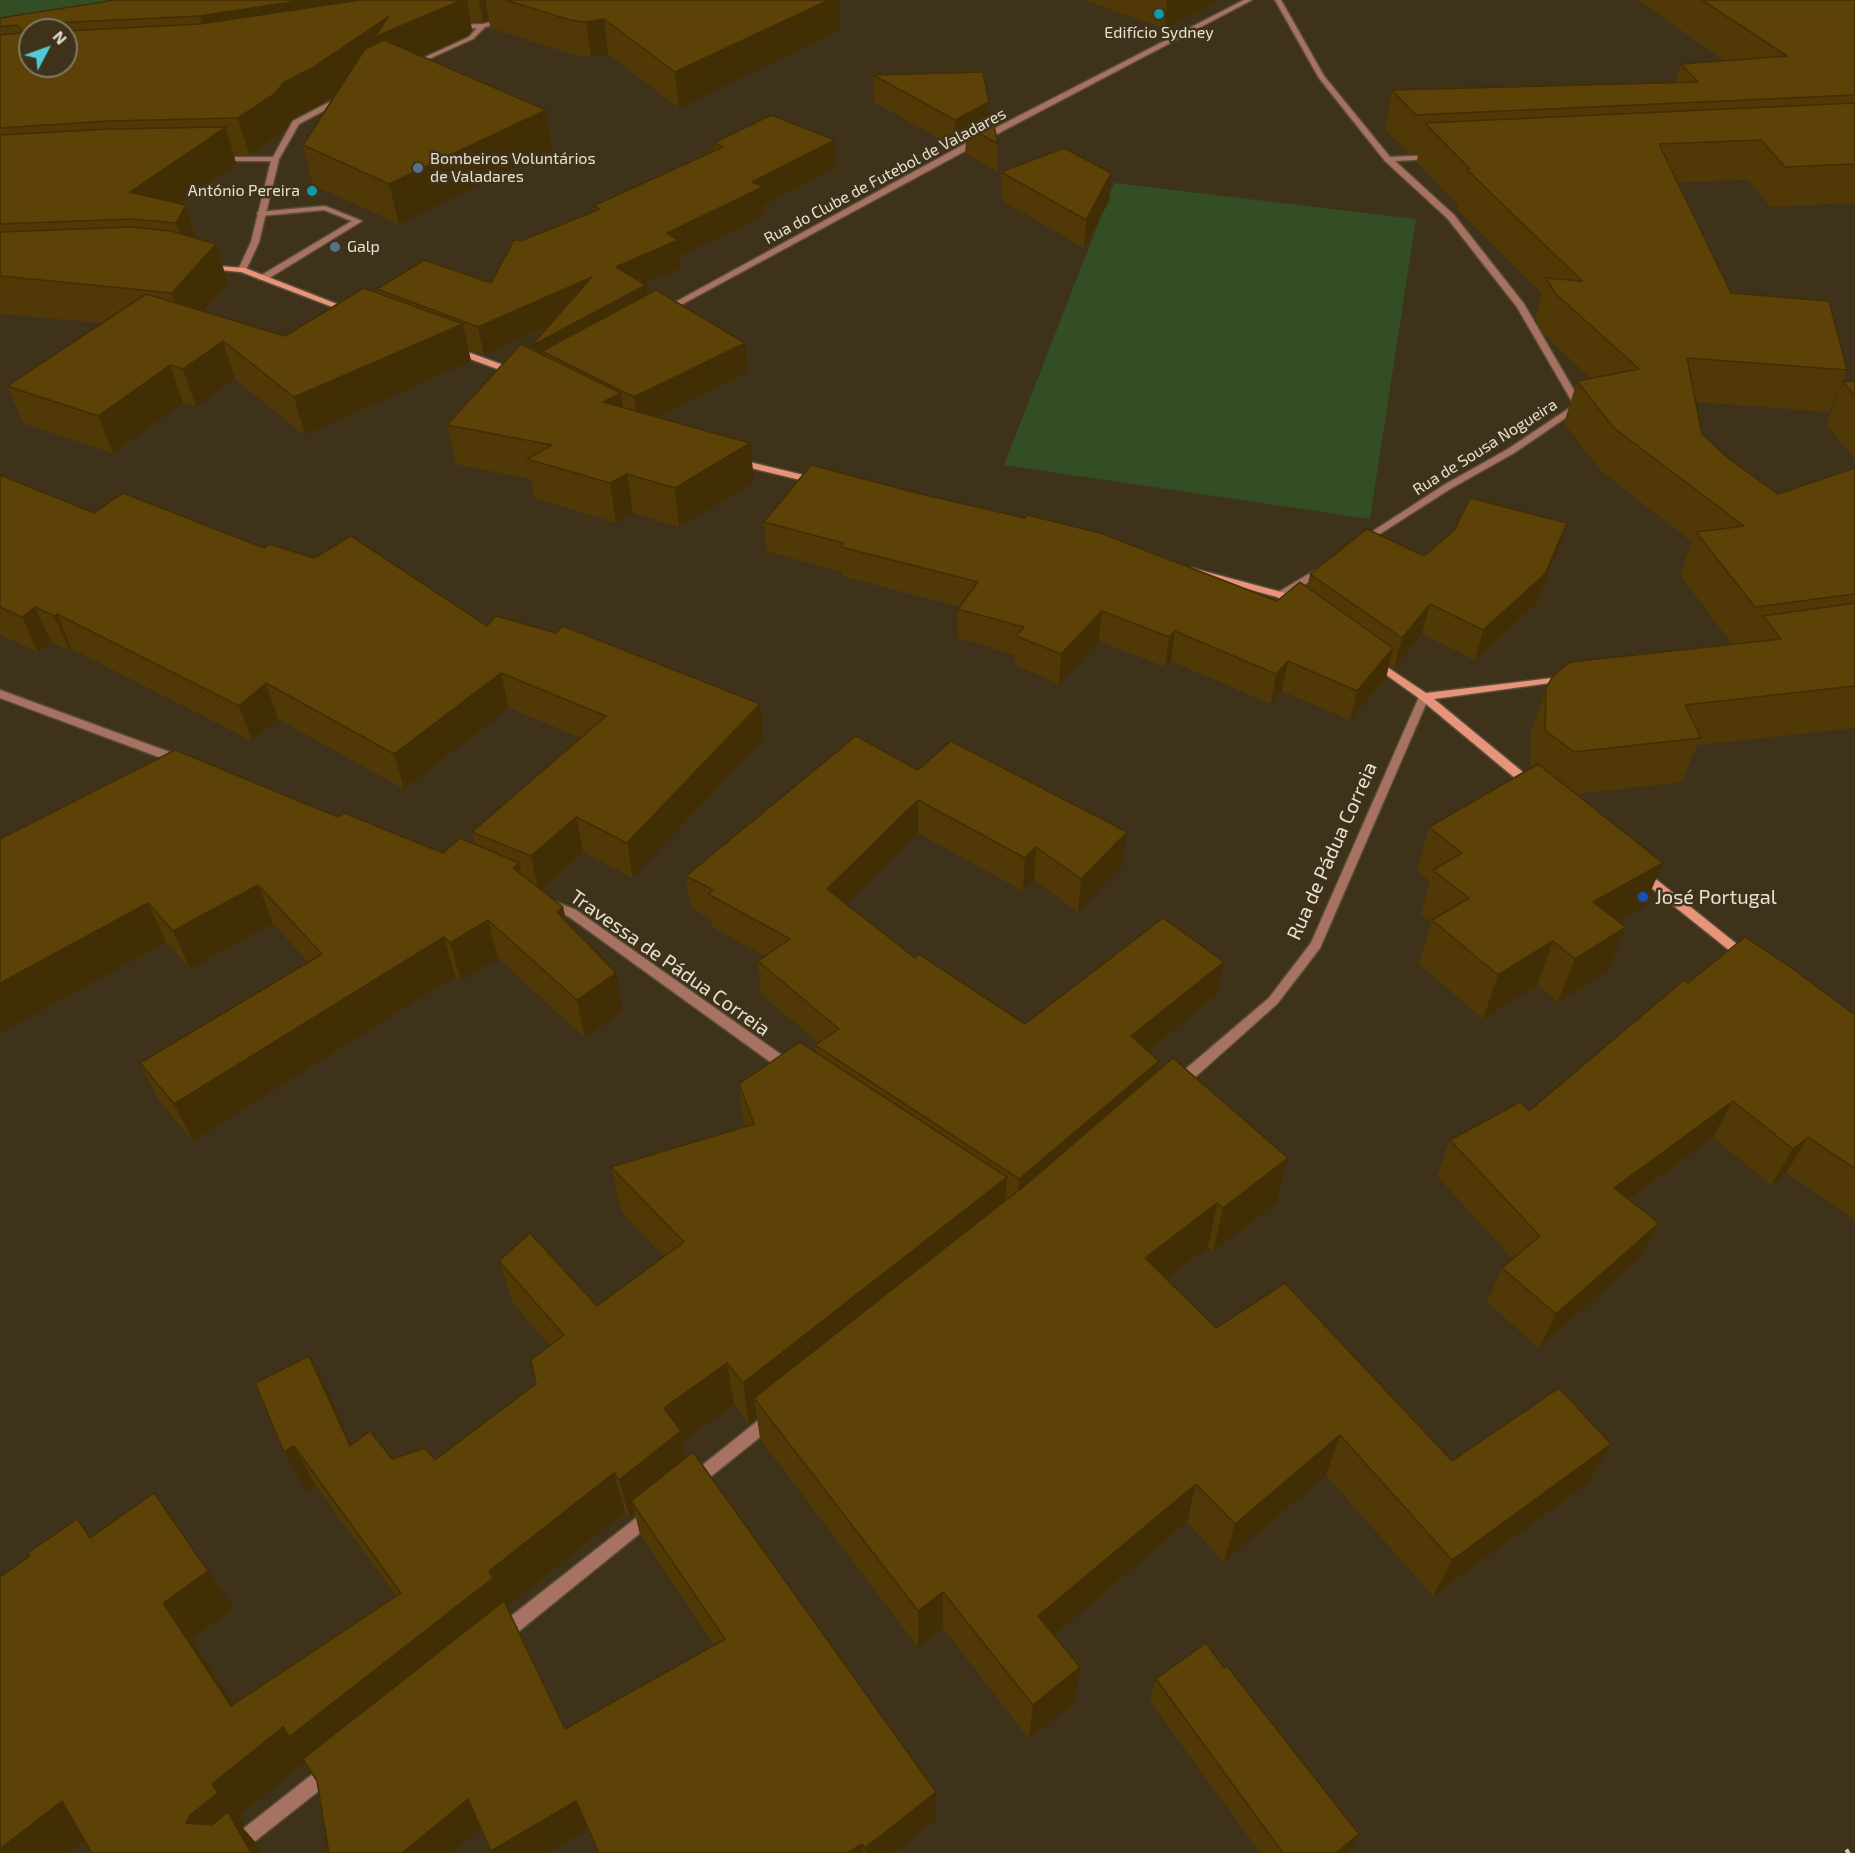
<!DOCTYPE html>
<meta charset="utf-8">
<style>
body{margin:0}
#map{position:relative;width:1855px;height:1853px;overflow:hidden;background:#3f321b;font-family:"Exo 2",sans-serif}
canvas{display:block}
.north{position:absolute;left:18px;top:18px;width:60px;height:60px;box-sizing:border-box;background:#3f321b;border:2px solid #837864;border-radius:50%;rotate:49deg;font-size:16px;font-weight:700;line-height:24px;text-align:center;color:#e8e0d2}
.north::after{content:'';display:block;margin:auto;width:21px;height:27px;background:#53cadc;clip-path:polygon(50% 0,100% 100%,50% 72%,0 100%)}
</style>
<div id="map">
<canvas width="1855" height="1853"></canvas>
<div class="north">N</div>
</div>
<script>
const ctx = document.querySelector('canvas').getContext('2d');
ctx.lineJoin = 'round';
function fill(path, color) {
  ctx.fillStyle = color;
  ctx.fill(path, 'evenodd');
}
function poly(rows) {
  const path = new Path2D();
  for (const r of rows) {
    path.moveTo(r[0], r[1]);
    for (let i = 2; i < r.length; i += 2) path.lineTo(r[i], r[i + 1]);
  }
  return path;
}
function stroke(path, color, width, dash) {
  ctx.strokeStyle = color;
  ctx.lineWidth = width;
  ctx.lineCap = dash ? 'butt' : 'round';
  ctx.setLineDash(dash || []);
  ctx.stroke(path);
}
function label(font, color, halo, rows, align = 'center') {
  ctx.font = font + ' "Exo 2",sans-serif';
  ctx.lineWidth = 5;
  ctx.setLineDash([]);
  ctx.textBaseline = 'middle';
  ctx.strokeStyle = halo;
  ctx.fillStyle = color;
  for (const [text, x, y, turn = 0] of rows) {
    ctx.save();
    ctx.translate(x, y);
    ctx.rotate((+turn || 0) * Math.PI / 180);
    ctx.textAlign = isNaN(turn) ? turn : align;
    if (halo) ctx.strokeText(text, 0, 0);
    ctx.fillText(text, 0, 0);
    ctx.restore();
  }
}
const green = poly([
 [0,0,156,0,51,30,30,30,0,45],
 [1114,183,1416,219,1370,519,1004,465]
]);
const lane = poly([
 [325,206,362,221,266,280,260,280,260,276,352,221,324,210,261,216,257,214,258,212,325,206]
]);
const street = poly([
 [1244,0,1252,0,978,144,666,313,659,311,972,140,1244,0],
 [1275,0,1281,0,1324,76,1390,157,1435,155,1436,157,1432,159,1395,161,1454,215,1524,304,1583,406,1514,453,1450,489,1364,544,1361,543,1361,539,1444,485,1508,449,1574,405,1517,307,1448,219,1385,161,1319,78,1275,0],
 [504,19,506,20,506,22,485,27,473,39,413,66,408,65,469,37,477,28,456,28,453,26,454,25,483,24,504,19],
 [339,97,346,99,299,124,279,159,259,242,246,270,239,272,238,270,251,242,271,161,220,161,216,159,220,157,273,157,293,121,339,97],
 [1322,566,1326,567,1326,571,1285,597,1277,597,1277,593,1322,566],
 [0,690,183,757,185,760,179,764,175,763,0,698,0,690],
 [1424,693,1429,697,1320,948,1277,1004,1184,1087,1179,1088,1174,1087,1173,1083,1174,1079,1269,998,1311,943,1419,697,1424,693],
 [551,900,576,910,793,1063,794,1067,793,1071,783,1071,568,916,547,907,545,904,547,901,551,900],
 [770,1413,775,1415,777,1420,775,1425,699,1486,694,1488,689,1486,686,1481,689,1476,765,1415,770,1413],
 [650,1509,655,1511,658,1516,655,1521,508,1640,502,1642,496,1640,494,1634,496,1628,645,1511,650,1509],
 [329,1764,335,1766,337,1772,335,1778,240,1853,217,1853,220,1847,323,1766,329,1764]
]);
const secondary = poly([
 [205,265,245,268,355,311,348,313,241,272,208,269,205,269,205,265],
 [454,347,517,370,518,372,511,374,451,352,450,350,454,347],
 [737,459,820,479,822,481,817,484,734,464,732,462,737,459],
 [1192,568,1285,593,1300,605,1295,608,1291,607,1277,597,1188,573,1187,571,1192,568],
 [1375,659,1426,693,1569,676,1570,678,1569,680,1565,681,1434,699,1535,782,1537,785,1535,788,1527,788,1420,699,1371,664,1370,662,1371,660,1375,659],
 [1643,871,1647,872,1748,953,1750,956,1748,959,1740,959,1639,878,1637,875,1639,872,1643,871]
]);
const rail = poly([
 [1846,1853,1855,1848]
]);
const wall = poly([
 [115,0,839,0,840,30,679,108,608,54,591,57,575,55,490,28,489,20,483,22,470,22,472,30,468,35,421,56,546,110,552,149,399,224,313,185,303,145,335,94,321,104,292,119,286,129,249,155,234,156,236,164,180,204,186,205,197,238,228,283,203,312,285,336,378,293,377,289,491,283,523,240,594,211,593,206,714,151,714,143,835,140,836,167,764,205,765,215,680,256,681,268,644,284,647,295,745,343,748,372,657,417,750,443,754,482,679,527,633,513,616,523,535,498,531,479,456,464,447,425,531,350,531,346,548,327,484,355,468,349,471,361,305,435,235,379,196,407,183,403,113,453,23,423,7,386,102,323,0,314,0,18],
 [30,30,66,30,66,66],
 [1085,0,1221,0,1165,29],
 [1638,0,1855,0,1855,203,1771,207,1748,180,1678,182,1731,293,1847,370,1830,412,1696,402,1702,434,1728,458,1778,494,1855,468,1855,728,1697,745,1682,782,1576,794,1644,907,1619,922,1608,971,1558,1002,1537,985,1483,1019,1419,964,1431,923,1421,914,1430,882,1417,871,1429,827,1530,769,1531,732,1546,688,1732,644,1680,575,1692,542,1600,470,1564,423,1577,381,1590,378,1545,335,1535,319,1542,294,1457,209,1458,205,1417,162,1418,153,1409,154,1385,129,1392,90,1675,82,1681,64,1725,61],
 [873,75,989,114,998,144,998,172,965,153,966,141,954,147,874,102],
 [1001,172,1109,201,1084,248,1001,200],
 [1855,381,1855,459,1826,424,1843,382],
 [0,475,94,513,264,548,487,626,763,739,633,878,583,852,541,890,563,907,566,921,623,1011,585,1038,498,958,461,981,455,976,193,1141,159,1101,140,1063,308,962,273,923,190,969,166,942,0,1033,0,839,338,817,443,853,475,844,472,832,581,738,509,708,404,789,278,719,252,741,72,649,70,651,51,642,38,652,0,635],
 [764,522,1277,601,1307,588,1310,574,1424,556,1567,523,1557,553,1536,604,1475,660,1422,634,1394,668,1389,664,1386,678,1350,720,1282,691,1271,704,1171,661,1165,667,1099,641,1059,684,1015,665,1015,655,958,638,958,609,960,607,842,576,842,572,766,551],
 [918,770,1123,865,1078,912,1034,880,1023,891,918,833,846,904,915,958,1025,1024,1224,962,1218,994,1148,1051,1159,1061,1158,1072,1277,1202,1213,1252,1208,1247,1167,1279,1216,1328,1452,1461,1611,1444,1588,1483,1433,1596,1326,1475,1224,1562,1187,1522,1054,1635,1075,1702,1029,1739,943,1628,918,1647,760,1439,757,1418,749,1424,734,1404,683,1442,686,1457,936,1792,936,1820,894,1853,599,1853,588,1829,548,1853,492,1853,481,1829,452,1853,317,1781,305,1762,240,1815,245,1824,242,1827,256,1843,261,1853,92,1853,85,1841,69,1853,0,1853,30,1556,91,1537,181,1531,234,1608,191,1639,234,1704,396,1596,316,1486,306,1491,284,1452,330,1397,351,1444,392,1459,435,1460,536,1384,550,1346,513,1303,499,1261,597,1306,664,1257,621,1211,611,1167,744,1127,739,1084,816,1052,815,1045,819,1043,761,994,758,961,765,956,712,927,711,919,691,908,686,876],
 [625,1512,630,1519,635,1514,640,1535,714,1645,565,1729,506,1607],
 [1688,983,1855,1015,1855,1220,1786,1173,1771,1185,1713,1137,1629,1200,1640,1258,1539,1348,1487,1302,1502,1268,1513,1259,1437,1176,1450,1140,1529,1111],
 [1224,1668,1359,1834,1348,1853,1260,1853,1150,1701,1156,1679]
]);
const shadedWall = poly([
 [304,0,467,0,472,30,468,35,383,73,381,63,321,104,292,119,286,129,249,155,238,118,210,51,200,16],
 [479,0,486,0,489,20,483,22],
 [829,0,839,0,840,30,679,108,675,72],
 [1167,0,1221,0,1165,29],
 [604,19,608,54,591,57,586,22],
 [54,23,56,30,52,30],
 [989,102,988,129,966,126,966,141,954,147,955,120],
 [546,110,552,149,399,224,389,184],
 [226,127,236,164,155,221,130,192],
 [835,140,836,167,764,205,765,215,680,256,681,268,619,295,616,267,667,233,752,182],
 [1111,173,1109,201,1084,248,1086,220],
 [186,205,198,243,188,261,176,223],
 [216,244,228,283,185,332,172,293],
 [592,277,596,305,484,355,478,327],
 [646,285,649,313,542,351,545,370,536,375,531,346],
 [463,324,471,361,305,435,294,397],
 [223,341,235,379,196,407,183,369],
 [745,343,748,372,638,426,634,397],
 [170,365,183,403,113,453,98,416],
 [621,393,626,432,603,402],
 [750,443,754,482,679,527,675,488],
 [627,474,633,513,616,523,610,483],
 [1567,523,1557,553,1536,604,1475,660,1483,630],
 [1430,604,1422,634,1394,668,1402,638],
 [35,607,51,642,38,652,22,617],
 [1102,611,1099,641,1059,684,1061,654],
 [57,614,72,649,70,651,54,616],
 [1175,631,1171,661,1165,667,1169,637],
 [1393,648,1386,678,1350,720,1357,691],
 [1288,661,1282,691,1271,704,1276,674],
 [501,673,509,708,404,789,394,754],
 [266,683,278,719,252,741,239,706],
 [760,704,763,739,633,878,627,843],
 [918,800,918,833,829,922,827,889],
 [576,817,583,852,539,892,531,856],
 [1127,832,1123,865,1078,912,1081,879],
 [1036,847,1034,880,1023,891,1025,858],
 [519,863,528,901,513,868],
 [1663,863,1644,907,1576,946,1593,902],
 [258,885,273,923,190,969,173,931],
 [148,903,166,942,0,1033,0,983],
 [563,907,571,945,557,912],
 [488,920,498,958,461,981,450,943],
 [1626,927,1608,971,1558,1002,1575,959],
 [444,937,455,976,193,1141,174,1104],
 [1553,941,1537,985,1483,1019,1498,975],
 [1224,962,1218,994,1127,1068,1131,1036],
 [616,973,623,1011,585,1038,577,1000],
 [1159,1061,1154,1093,1017,1210,1019,1179],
 [1733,1101,1713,1137,1597,1223,1614,1188],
 [1808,1137,1786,1173,1771,1185,1793,1149],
 [1288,1158,1277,1202,1213,1252,1223,1208],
 [1007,1177,1004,1221,754,1398,757,1418,749,1424,743,1383],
 [1217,1203,1208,1247,1138,1301,1145,1258],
 [1659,1223,1640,1258,1539,1348,1556,1314],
 [309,1356,330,1397,370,1485,350,1446],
 [727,1363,734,1404,683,1442,689,1471,631,1501,635,1514,630,1519,619,1480,664,1408],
 [1340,1435,1326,1475,1224,1562,1235,1524],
 [1611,1444,1588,1483,1433,1596,1452,1560],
 [294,1446,316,1486,306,1491,284,1452],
 [614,1473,625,1512,505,1608,307,1761,240,1815,245,1824,242,1827,256,1843,261,1853,251,1853,186,1823,190,1815,212,1784,283,1727,489,1571],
 [1196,1484,1187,1522,1034,1652,1038,1616],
 [154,1493,234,1608,191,1639,257,1739,231,1706,163,1603],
 [77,1519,107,1557,90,1538],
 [943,1592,943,1628,918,1647,918,1611],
 [1080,1667,1075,1702,1029,1739,1033,1705],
 [936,1792,936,1820,894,1853,866,1853,865,1848],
 [468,1799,484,1826,452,1853,402,1853],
 [62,1801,96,1832,69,1853,0,1853,0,1849],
 [576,1801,588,1829,548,1853,492,1853,491,1851],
 [1359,1834,1348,1853,1336,1853],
 [862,1844,863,1853,847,1853]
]);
const building = poly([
 [115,0,304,0,200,16,54,23,52,30,30,30,30,66,66,66,66,31,200,24,360,0,462,0,375,37,388,17,312,68,283,83,276,93,238,118,109,121,0,128,0,35,20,33,22,30,17,25,0,27,0,18,115,0],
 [506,0,829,0,675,72,604,19,586,22,570,20,506,0],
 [1702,0,1855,0,1855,95,1416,115,1392,90,1698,82,1681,64,1787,56,1702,0],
 [384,40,546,110,389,184,303,145,365,49,384,40],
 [983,72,989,102,955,120,873,75,983,72],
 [1855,103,1855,164,1785,167,1761,140,1659,144,1731,293,1829,301,1847,370,1687,358,1702,434,1728,458,1778,494,1855,468,1855,594,1755,607,1696,532,1744,526,1614,428,1577,381,1639,369,1556,294,1546,278,1582,281,1466,169,1470,169,1425,123,1855,103],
 [991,113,998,144,966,126,991,113],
 [771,115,835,140,752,182,763,187,667,233,678,240,616,267,646,285,531,346,592,277,478,327,377,289,424,260,491,283,514,240,523,240,600,209,593,206,723,147,714,143,771,115],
 [226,127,130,192,186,205,176,223,131,219,0,224,0,135,109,129,226,127],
 [1064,148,1111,173,1086,220,1001,172,1064,148],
 [131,227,171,231,216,244,172,293,0,276,0,232,131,227],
 [364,288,463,324,294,397,223,341,183,369,170,365,98,416,7,386,146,294,285,336,364,288],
 [656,290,745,343,634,397,542,351,656,290],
 [521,344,621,393,603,402,750,443,675,488,627,474,610,483,527,459,552,445,447,425,521,344],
 [1855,381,1855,396,1843,382,1855,381],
 [811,465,921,494,1025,518,1027,515,1100,533,1277,601,1300,582,1393,648,1357,691,1288,661,1276,674,1175,631,1169,637,1102,611,1061,654,1016,636,1024,627,958,609,978,582,841,547,843,543,764,522,811,465],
 [0,475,94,513,123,493,264,548,269,544,314,558,351,536,487,626,496,616,556,633,563,626,760,704,627,843,576,817,531,856,472,832,606,716,501,673,394,754,266,683,239,706,57,614,54,616,35,607,22,617,0,607,0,475],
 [1470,498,1567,523,1545,574,1483,630,1430,604,1402,638,1310,574,1367,529,1424,556,1454,531,1470,498],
 [1855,603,1855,686,1685,705,1701,738,1574,752,1545,730,1546,688,1553,676,1570,662,1781,639,1763,616,1855,603],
 [856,736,918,770,951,741,1127,832,1081,879,1036,847,1025,858,918,800,827,889,915,958,919,954,1025,1024,1163,918,1224,962,1131,1036,1159,1061,1019,1179,815,1045,839,1029,758,961,790,939,708,894,713,890,686,876,856,736],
 [175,750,338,817,344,813,443,853,460,838,519,863,513,868,563,907,557,912,616,973,577,1000,488,920,450,943,444,937,174,1104,140,1063,322,954,258,885,173,931,148,903,0,983,0,839,175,750],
 [1538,764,1663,863,1593,902,1626,927,1575,959,1553,941,1498,975,1432,920,1469,898,1433,870,1462,853,1429,827,1538,764],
 [1745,937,1790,967,1855,1015,1855,1169,1808,1137,1793,1149,1733,1101,1614,1188,1659,1223,1556,1314,1502,1268,1540,1236,1450,1140,1520,1102,1529,1111,1684,980,1688,983,1745,937],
 [800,1042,1007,1177,743,1383,727,1363,664,1408,681,1431,619,1480,614,1473,489,1571,493,1578,289,1737,283,1727,212,1784,218,1793,190,1815,186,1823,212,1825,228,1812,251,1853,92,1853,62,1801,0,1849,0,1577,30,1556,28,1553,77,1519,90,1538,154,1493,208,1571,163,1603,231,1706,401,1593,294,1446,284,1452,255,1383,309,1356,350,1446,370,1431,392,1459,425,1448,435,1460,536,1384,531,1360,564,1335,499,1261,530,1233,597,1306,684,1242,611,1167,754,1124,739,1084,800,1042],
 [1173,1058,1288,1158,1223,1208,1217,1203,1145,1258,1216,1328,1285,1283,1452,1461,1559,1388,1611,1444,1452,1560,1340,1435,1235,1524,1196,1484,1038,1616,1080,1667,1033,1705,943,1592,918,1611,754,1398,1028,1183,1173,1058],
 [693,1452,936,1792,865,1848,862,1844,847,1853,599,1853,576,1801,491,1851,468,1799,402,1853,329,1853,317,1781,303,1759,504,1601,565,1729,725,1639,631,1501,693,1452],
 [1206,1643,1224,1668,1227,1666,1359,1834,1336,1853,1283,1853,1156,1679,1206,1643]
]);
const markers = [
 [1159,14,6,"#0f9aa8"],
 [418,168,6,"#5c6f8a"],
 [312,191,6,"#0f9aa8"],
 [335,247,6,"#5c6f8a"],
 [1643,897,6,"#1a4fb4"]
];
const farPoinames = [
 ["Edifício Sydney",1159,33,"center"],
 ["Bombeiros Voluntários",430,159],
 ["de Valadares",430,177],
 ["António Pereira",300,191,"right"],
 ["Galp",347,247]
];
const farStreetnames = [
 ["Rua do Clube de Futebol de Valadares",885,176,-28],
 ["Rua de Sousa Nogueira",1485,447,-32]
];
const streetNames = [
 ["Rua de Pádua Correia",1332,851,-66],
 ["Travessa de Pádua Correia",670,963,35]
];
const poiNames = [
 ["José Portugal",1655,897]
];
fill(green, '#334d24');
stroke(lane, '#5a4e38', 3);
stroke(street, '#5a4e38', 3);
stroke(secondary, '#5a4e38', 3);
fill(lane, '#a77262');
fill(street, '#a77262');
fill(secondary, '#e7947a');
stroke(rail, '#d6cebf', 6, [4, 8]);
fill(wall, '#503906');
fill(shadedWall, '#412e05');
fill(building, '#5d4207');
stroke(building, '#412e05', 1.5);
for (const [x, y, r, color] of markers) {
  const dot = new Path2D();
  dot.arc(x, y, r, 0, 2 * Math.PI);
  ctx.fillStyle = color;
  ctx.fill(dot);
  stroke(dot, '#3f321b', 2);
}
label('16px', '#e8e0d2', '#3f321b', farPoinames, 'left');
label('16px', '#e8e0d2', '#3f321b', farStreetnames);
label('20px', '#e8e0d2', '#3f321b', streetNames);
label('20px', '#e8e0d2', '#3f321b', poiNames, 'left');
</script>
